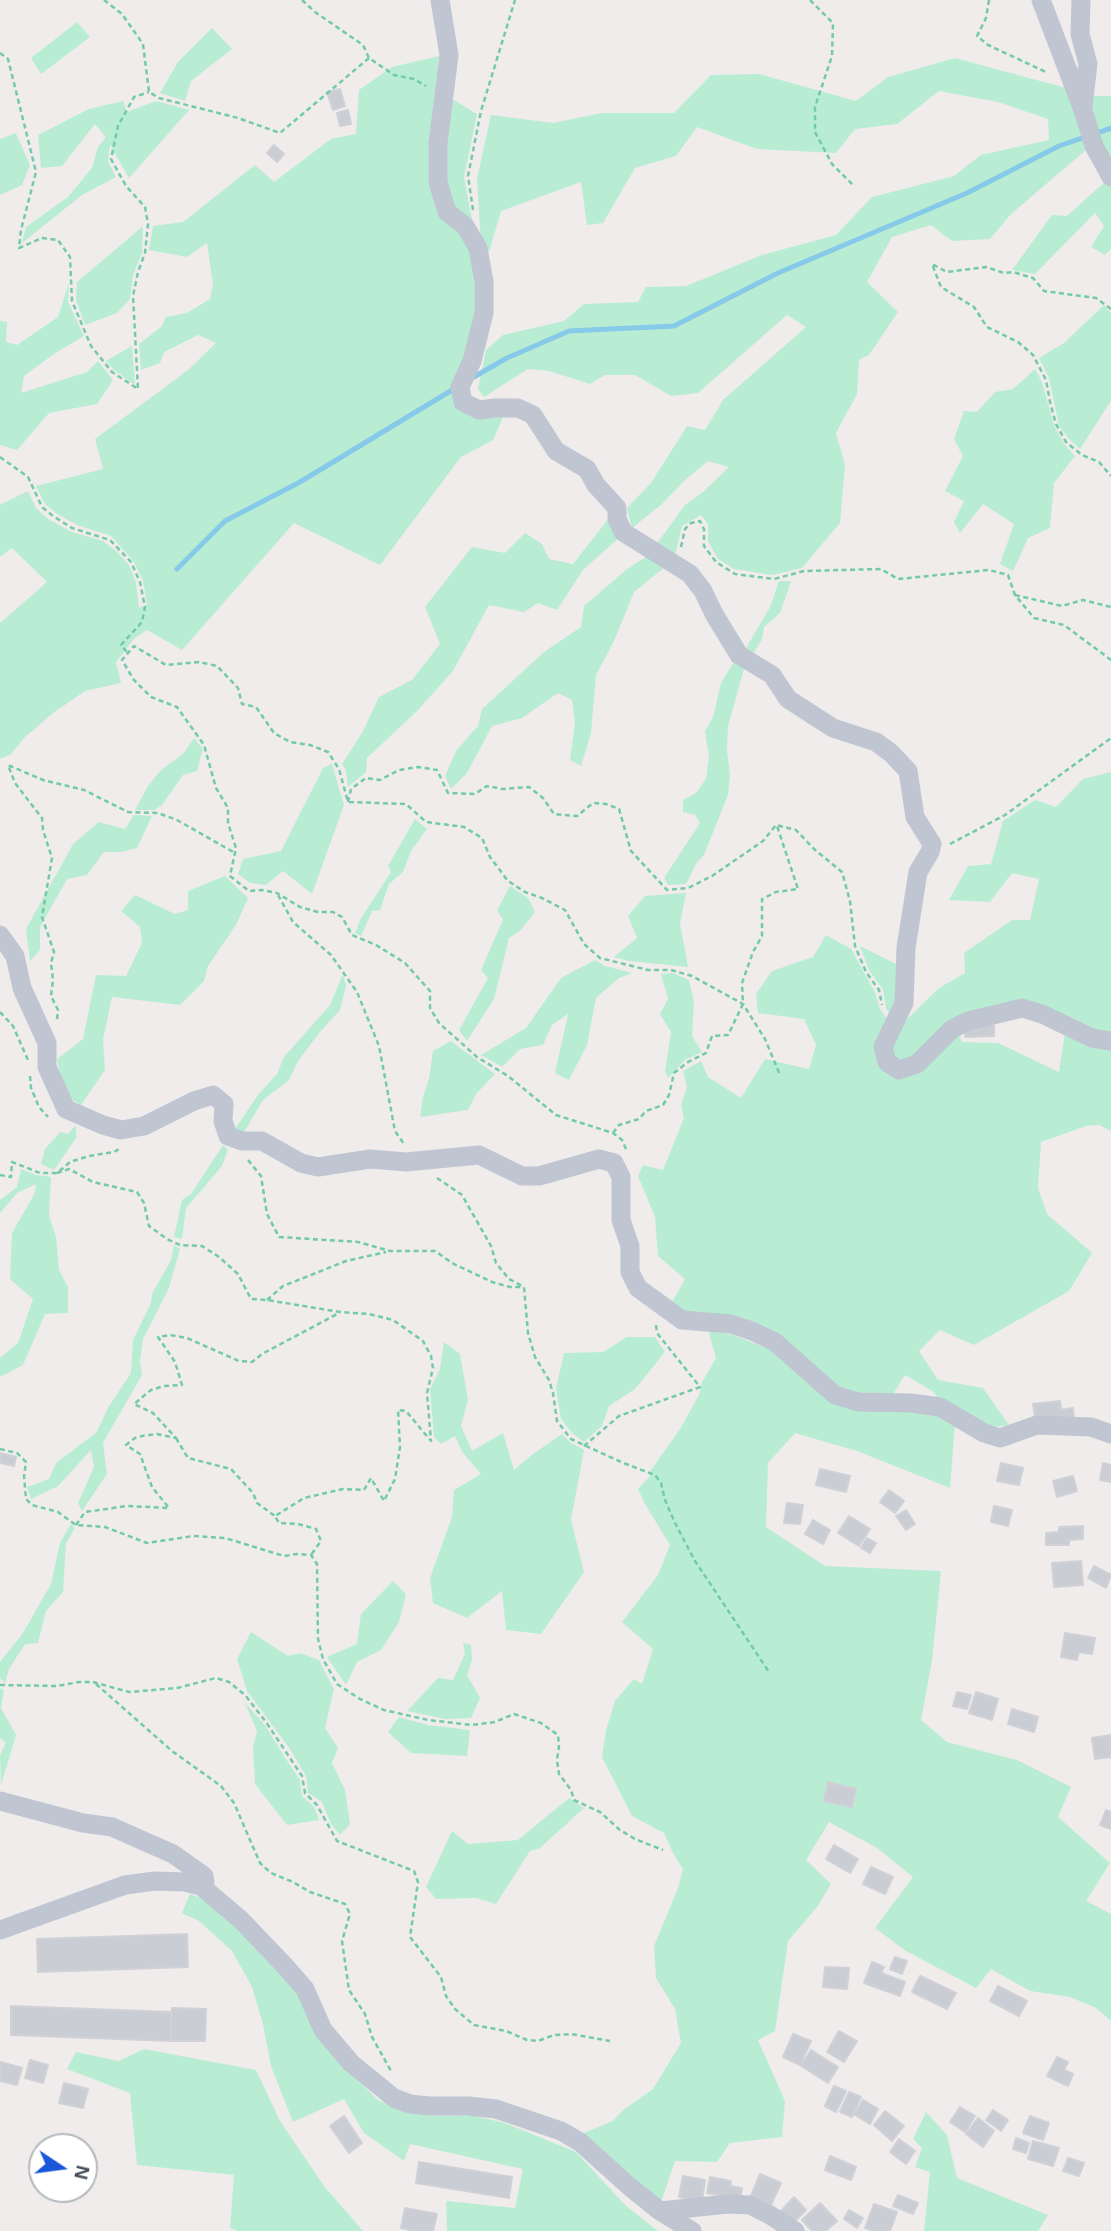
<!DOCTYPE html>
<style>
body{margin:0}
#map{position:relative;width:1111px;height:2231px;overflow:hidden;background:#efeceb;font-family:Helvetica,sans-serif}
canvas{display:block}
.north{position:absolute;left:28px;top:2133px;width:70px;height:70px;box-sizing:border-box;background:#fff;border:2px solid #b4b8bd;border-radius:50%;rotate:103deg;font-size:19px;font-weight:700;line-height:28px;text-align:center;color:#444d59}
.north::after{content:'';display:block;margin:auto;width:24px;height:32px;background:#1b58d9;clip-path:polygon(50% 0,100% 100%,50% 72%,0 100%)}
</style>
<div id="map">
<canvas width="1111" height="2231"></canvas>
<div class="north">N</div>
</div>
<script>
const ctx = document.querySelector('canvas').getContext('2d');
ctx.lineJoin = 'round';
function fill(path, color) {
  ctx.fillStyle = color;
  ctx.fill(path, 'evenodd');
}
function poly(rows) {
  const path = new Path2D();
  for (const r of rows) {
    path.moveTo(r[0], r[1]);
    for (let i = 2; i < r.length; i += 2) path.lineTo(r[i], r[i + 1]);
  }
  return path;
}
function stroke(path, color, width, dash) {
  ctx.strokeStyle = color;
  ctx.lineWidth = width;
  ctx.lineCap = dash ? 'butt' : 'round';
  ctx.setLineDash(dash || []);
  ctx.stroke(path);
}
const green = poly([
 [77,22,90,37,41,74,31,58],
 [212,28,232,49,191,81,185,101,160,93,178,62],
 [439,56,429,144,459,231,471,253,478,312,463,363,452,391,505,413,493,440,461,457,380,565,294,523,182,650,147,630,134,639,116,662,121,683,85,691,53,713,25,737,11,754,0,759,0,623,47,582,12,548,0,557,0,505,28,491,36,508,48,519,72,532,103,541,116,551,129,565,136,582,139,608,147,604,143,581,134,562,111,536,77,525,57,514,45,504,36,486,103,469,95,439,188,370,216,343,198,335,164,352,160,363,141,370,139,344,161,327,166,317,187,313,210,299,213,285,207,243,187,257,149,250,153,226,183,222,255,165,274,182,331,139,356,134,359,90,392,67],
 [955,58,1070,89,1086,150,1011,214,990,239,952,241,931,225,892,237,867,282,898,312,869,355,859,360,857,394,836,433,845,465,840,523,802,568,773,575,734,569,718,559,708,541,708,524,701,515,682,526,674,559,655,546,685,505,703,492,729,467,708,461,685,480,662,504,632,528,627,508,651,483,687,426,705,430,723,400,806,327,787,315,698,393,671,396,635,375,605,375,590,384,549,371,528,369,484,397,478,389,486,350,503,335,564,321,584,304,638,302,646,287,686,286,762,255,836,235,872,197,954,176,981,155,1049,140,1048,119,998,102,939,91,897,124,855,129,836,153,757,149,697,127,676,156,635,168,603,223,587,225,581,182,501,211,489,252,481,244,477,179,491,115,553,123,602,113,674,113,711,75,759,74,856,101,888,77],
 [1092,96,1111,96,1111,165,1088,112],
 [449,97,477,114,464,177,472,220,449,209,441,143],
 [123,101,127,112,156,101,189,110,129,178,110,145,108,161,116,177,82,195,22,243,26,227,68,197,92,168,98,147,106,137,95,124,62,166,41,168,38,135,89,109],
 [16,133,30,165,22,185,0,195,0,139],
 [1108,179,1111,184,1111,249,1105,255,1091,247,1104,226,1095,213,1035,274,1012,270,1052,215,1067,216],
 [143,226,142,253,133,275,130,299,117,313,85,325,76,300,77,282],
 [69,283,68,302,84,336,54,354,24,376,21,393,87,372,98,361,113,380,97,404,49,413,17,450,0,445,0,321,7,322,6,342,17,345,58,317],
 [1104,305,1111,313,1111,401,1080,449,1069,439,1059,426,1049,378,1039,358,1064,343],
 [132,346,135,385,114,370,106,361],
 [1035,369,1042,382,1054,425,1065,445,1075,456,1054,483,1050,528,1028,538,1013,571,1000,564,1014,524,983,504,960,533,954,522,964,501,945,491,963,456,954,439,964,411,977,412,995,392,1013,389],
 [613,513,621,536,583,570,557,610,538,603,524,612,489,605,453,671,418,710,367,758,366,772,348,787,346,771,342,764,362,733,379,697,412,680,440,644,425,607,472,547,505,553,525,533,542,544,549,559,573,564],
 [647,556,665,567,634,592,614,641,596,675,591,733,581,766,570,760,575,722,572,700,558,693,522,718,492,726,467,773,451,789,445,776,456,751,478,726,482,709,544,652,581,627,584,606,626,570],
 [779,581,791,581,780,613,764,627,762,639,750,659,745,650,770,607],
 [735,660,744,669,728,726,727,750,730,775,728,795,704,855,697,862,686,884,668,885,664,878,700,823,695,815,683,812,683,800,696,793,706,779,709,758,705,731,713,717,721,683],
 [194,738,203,749,197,771,183,775,162,805,154,810,135,810,148,786,161,770,183,754],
 [332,764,344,805,312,894,283,871,266,885,250,883,238,874,243,859,281,851,323,768],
 [1111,772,1111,1036,1013,1004,910,1060,894,1059,888,1046,907,1019,939,988,965,973,964,953,1012,920,1030,920,1039,879,1012,873,990,902,949,900,968,866,991,864,1003,821,1035,800,1056,807,1083,779],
 [134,815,152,816,137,848,121,852,104,852,87,875,67,879,40,927,40,950,30,961,26,929,73,844,99,822,125,829],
 [415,819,427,829,411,851,403,872,389,884,380,910,372,911,361,936,355,933,360,920,391,872,388,866],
 [225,876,248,898,236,925,208,966,204,981,180,1005,112,997,103,1040,105,1070,81,1105,64,1095,57,1059,83,1039,96,975,126,976,142,943,140,927,121,911,135,895,175,914,188,910,188,891],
 [510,886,528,898,535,912,520,931,509,938,494,999,467,1041,459,1030,488,978,481,970,503,920,497,910],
 [686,893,680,923,688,967,629,961,614,957,637,938,628,916,645,896],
 [826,935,851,949,875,992,880,1009,889,1022,880,1047,898,1073,958,1029,962,1042,998,1043,1059,1072,1065,1032,1111,1046,1111,1131,1099,1125,1086,1126,1041,1142,1038,1188,1047,1214,1092,1253,1069,1291,974,1345,940,1330,919,1351,938,1380,983,1388,1009,1425,986,1428,939,1401,934,1392,905,1375,890,1399,838,1392,792,1349,685,1315,671,1304,685,1279,658,1256,655,1217,638,1176,643,1165,663,1170,684,1118,681,1105,687,1087,683,1071,701,1061,708,1077,741,1098,765,1059,809,1069,816,1045,804,1019,758,1013,756,994,772,971,813,957],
 [860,946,902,967,892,1017,886,1008,883,990,869,970],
 [595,960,605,966,632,973,619,978,596,998,587,1045,569,1080,555,1073,568,1014,552,1025,543,1045,520,1049,502,1067,481,1055,526,1028,561,978],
 [673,973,689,980,694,1002,692,1036,702,1052,685,1060,668,1078,665,1071,671,1032,660,1014,668,999,661,974],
 [343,974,346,986,340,1010,320,1032,298,1061,289,1080,263,1100,243,1134,235,1129,258,1095,277,1074,284,1057,330,1005],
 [451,1041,495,1074,476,1094,468,1110,420,1117,423,1097,429,1079,433,1051],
 [76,1125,76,1138,54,1170,41,1164,45,1149,60,1132,68,1134],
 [223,1145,228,1150,222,1166,186,1208,182,1239,174,1237,182,1200,191,1194],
 [21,1169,36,1175,51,1177,49,1216,56,1237,59,1270,68,1287,68,1313,45,1314,23,1365,0,1377,0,1358,18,1343,33,1299,10,1279,12,1233,35,1193,36,1184,17,1193,0,1213,0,1200,17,1187],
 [174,1245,180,1249,169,1288,143,1339,140,1361,142,1375,103,1443,107,1474,82,1511,78,1503,94,1467,91,1450,58,1486,31,1499,27,1487,49,1479,56,1463,96,1433,109,1406,131,1373,133,1340,151,1303,152,1294,171,1260],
 [708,1330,733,1335,771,1350,825,1395,936,1413,955,1424,950,1488,857,1451,795,1433,768,1463,766,1527,825,1566,941,1571,932,1661,921,1720,947,1742,1017,1760,1071,1787,1058,1817,1110,1863,1086,1901,1111,1914,1111,2021,1096,2008,1070,1997,1030,1991,991,1969,976,1988,906,1951,875,1928,913,1877,877,1848,829,1822,806,1860,831,1884,817,1907,788,1941,775,2031,758,2040,785,2101,782,2137,730,2143,717,2162,675,2161,661,2202,634,2183,584,2133,613,2121,622,2111,653,2089,681,2043,675,2009,656,1978,654,1946,678,1888,683,1869,673,1853,664,1833,632,1816,602,1757,606,1730,615,1701,634,1679,642,1684,653,1649,622,1622,658,1575,670,1545,645,1504,638,1489,649,1477,651,1470,680,1429,699,1395,702,1382,716,1358],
 [627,1337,655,1337,665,1352,635,1389,609,1406,602,1426,584,1442,572,1433,561,1419,556,1388,564,1353,603,1352],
 [444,1342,460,1354,468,1400,461,1426,472,1451,503,1433,514,1470,533,1454,562,1434,571,1443,584,1450,571,1520,584,1572,541,1634,506,1630,502,1591,467,1618,433,1603,430,1578,452,1517,454,1490,481,1474,462,1452,455,1436,441,1444,434,1437,430,1389,440,1369],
 [71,1524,75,1528,66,1543,63,1592,46,1611,38,1643,25,1644,9,1669,5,1683,0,1678,0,1662,23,1633,51,1584,60,1543],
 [393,1581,406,1594,399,1622,381,1650,357,1662,346,1685,327,1657,357,1644,361,1614],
 [251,1632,288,1656,300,1653,319,1660,334,1689,325,1728,338,1748,332,1763,345,1790,350,1824,340,1835,331,1824,322,1802,308,1793,306,1776,290,1749,247,1691,237,1659],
 [463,1643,471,1645,472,1660,467,1675,480,1698,471,1718,445,1719,407,1711,438,1678,453,1680,465,1654],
 [0,1688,4,1690,1,1708,16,1735,1,1785,0,1755,6,1743,0,1738],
 [245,1703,265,1725,286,1759,300,1780,302,1796,314,1807,319,1820,287,1825,255,1784,253,1747,257,1731],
 [399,1717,428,1725,470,1730,467,1756,411,1753,388,1732],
 [569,1798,584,1808,540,1848,530,1851,496,1904,476,1898,436,1899,426,1887,452,1831,468,1844,518,1840],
 [190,1894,213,1903,300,1995,344,2067,378,2100,407,2113,435,2116,471,2115,505,2123,576,2152,626,2206,658,2231,447,2231,446,2201,515,2208,523,2169,410,2144,404,2161,364,2133,344,2099,293,2122,271,2066,263,2024,252,1987,232,1951,199,1921,182,1913],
 [144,2049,256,2070,280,2121,324,2186,363,2231,238,2231,230,2228,234,2175,137,2165,130,2093,67,2069,76,2052,119,2061],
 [926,2112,947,2135,957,2178,1048,2215,1038,2231,924,2231,930,2172,915,2167,922,2148,913,2139]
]);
const stream = poly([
 [472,378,507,358,569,331,674,326,778,273,967,193,1059,146,1111,128],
 [177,569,225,521,300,482,457,387]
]);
const building = poly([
 [340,89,345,106,333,110,327,92,340,89],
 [348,110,351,124,340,126,337,113,348,110],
 [274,145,284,154,277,162,267,153,274,145],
 [994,1024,994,1036,965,1037,965,1025,994,1024],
 [1060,1401,1061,1410,1073,1408,1074,1418,1036,1424,1033,1404,1060,1401],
 [0,1453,16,1457,14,1466,0,1463,0,1453],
 [1001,1463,1023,1468,1019,1485,997,1481,1001,1463],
 [1103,1463,1111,1465,1111,1482,1100,1480,1103,1463],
 [820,1469,850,1476,846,1492,816,1485,820,1469],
 [1073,1476,1077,1491,1057,1497,1053,1481,1073,1476],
 [889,1490,904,1501,895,1513,880,1502,889,1490],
 [787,1503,803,1505,800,1524,784,1523,787,1503],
 [994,1506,1012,1510,1008,1526,991,1522,994,1506],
 [906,1510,915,1524,906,1530,896,1516,906,1510],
 [849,1516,870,1529,859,1546,838,1533,849,1516],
 [813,1520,830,1530,823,1544,805,1534,813,1520],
 [1083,1526,1083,1539,1069,1540,1069,1545,1046,1545,1046,1533,1059,1532,1059,1527,1083,1526],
 [867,1538,876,1543,870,1553,861,1548,867,1538],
 [1081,1561,1083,1585,1054,1587,1052,1563,1081,1561],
 [1094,1566,1111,1575,1106,1588,1088,1578,1094,1566],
 [1065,1633,1095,1638,1092,1654,1079,1652,1077,1660,1061,1657,1065,1633],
 [957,1692,971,1695,967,1709,953,1706,957,1692],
 [976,1692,998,1699,992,1720,969,1713,976,1692],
 [1012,1709,1038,1717,1034,1732,1008,1724,1012,1709],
 [1111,1735,1111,1757,1095,1759,1092,1738,1111,1735],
 [828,1782,856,1789,852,1807,824,1801,828,1782],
 [1106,1810,1111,1812,1111,1829,1100,1825,1106,1810],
 [834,1845,858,1859,850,1873,826,1859,834,1845],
 [871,1867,893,1877,885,1894,863,1884,871,1867],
 [187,1934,188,1967,38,1972,37,1939,187,1934],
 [895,1957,907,1961,902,1974,890,1969,895,1957],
 [872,1962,884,1967,881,1973,905,1982,900,1996,864,1983,872,1962],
 [825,1967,849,1968,847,1989,823,1987,825,1967],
 [920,1976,956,1993,947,2009,912,1992,920,1976],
 [998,1986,1027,2001,1019,2016,990,2001,998,1986],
 [11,2006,171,2012,171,2041,11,2035,11,2006],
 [172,2008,206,2009,205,2041,171,2041,172,2008],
 [839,2031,857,2041,844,2062,827,2052,839,2031],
 [793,2034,811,2041,800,2065,783,2057,793,2034],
 [811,2050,838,2067,828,2083,801,2066,811,2050],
 [1057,2057,1068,2062,1064,2070,1073,2074,1068,2086,1047,2076,1057,2057],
 [30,2060,48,2065,43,2083,25,2078,30,2060],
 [1,2062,22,2068,17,2085,0,2081,1,2062],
 [64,2083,88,2089,83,2108,59,2103,64,2083],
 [834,2086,846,2091,836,2112,825,2106,834,2086],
 [849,2092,861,2097,852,2117,840,2112,849,2092],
 [863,2100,878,2109,870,2124,855,2115,863,2100],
 [960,2107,975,2116,965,2132,950,2122,960,2107],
 [993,2110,1008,2120,1001,2131,986,2120,993,2110],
 [885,2111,904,2126,892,2141,874,2125,885,2111],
 [344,2116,362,2143,349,2153,330,2126,344,2116],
 [1030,2116,1049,2123,1043,2140,1023,2133,1030,2116],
 [978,2118,994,2131,983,2147,966,2134,978,2118],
 [1016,2138,1029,2143,1026,2153,1013,2149,1016,2138],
 [899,2139,915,2151,906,2164,890,2152,899,2139],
 [1033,2141,1059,2148,1053,2166,1028,2159,1033,2141],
 [830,2156,856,2167,851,2180,825,2170,830,2156],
 [1068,2158,1084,2163,1079,2176,1063,2171,1068,2158],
 [419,2162,512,2177,509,2198,416,2183,419,2162],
 [760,2174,781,2183,771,2205,751,2196,760,2174],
 [683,2176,705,2180,702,2201,679,2197,683,2176],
 [710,2177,731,2181,730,2186,742,2188,740,2199,707,2193,710,2177],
 [898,2195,918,2203,913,2214,893,2206,898,2195],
 [794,2197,806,2210,792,2224,780,2212,794,2197],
 [820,2203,837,2221,826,2231,812,2231,802,2220,820,2203],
 [874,2204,897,2212,890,2231,873,2231,865,2228,874,2204],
 [405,2208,437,2214,433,2231,415,2231,401,2228,405,2208],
 [849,2210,863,2218,857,2228,844,2219,849,2210]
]);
const path = poly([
 [104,0,122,14,143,44,149,92,159,98,238,118,280,133,369,58],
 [302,0,315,12,363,45,369,58,394,75,414,79,426,86],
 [810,0,833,23,832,56,815,107,815,132,832,164,854,186],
 [989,0,986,18,977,36,988,45,1048,73],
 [0,53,8,59,36,172,21,230,19,248,42,238,58,240,70,257,72,301,91,346,112,372,138,389,133,296,138,272,145,253,148,224,145,207,126,186,111,159,118,126,134,97,149,92],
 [473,210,468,176,481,111,515,0],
 [1111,309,1096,298,1044,291,1033,278,1013,272,1004,273,986,267,947,272,932,264,941,287,974,307,987,327,1018,342,1033,355,1046,380,1050,402,1056,424,1066,442,1082,455,1099,462,1111,476],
 [0,457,28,477,42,507,53,516,72,528,110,540,131,562,140,582,145,607,142,622,121,645,127,652],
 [681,547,685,529,691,523,700,521,704,529,704,546,716,562,735,574,774,579,804,571,881,569,898,579,989,570,1008,575,1015,595,1034,618,1064,625,1111,660],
 [1015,595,1062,606,1083,600,1111,607],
 [348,802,351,789,366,778,380,780,399,770,418,767,437,770,448,793,475,794,487,786,502,789,529,787,543,798,554,814,577,816,593,803,606,804,619,809,631,851,667,890,688,888,712,876,763,841,776,825,796,830,814,849,842,872,850,901,855,946,866,972,879,990,882,1005],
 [950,844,1005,815,1111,738],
 [278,895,293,922,331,955,357,992,379,1046,395,1131,404,1144],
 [0,1012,13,1026,28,1060],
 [57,1019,58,1010,51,996,53,980,51,963,54,952,42,917,52,858,43,830,42,818,15,783,8,765,43,780,84,790,128,812,158,813,177,820,235,853],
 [30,1076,31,1088,39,1107,48,1117],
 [613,1133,619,1125,639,1119,646,1111,663,1105,669,1095,674,1073,688,1062,706,1053,712,1036,728,1035,743,1004,742,983,753,952,762,936,762,899,776,892,798,889,777,826],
 [626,1149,622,1140,613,1133,556,1115,508,1076,477,1057,439,1023,430,1008,430,991,405,963,376,945,352,935,342,917,333,912,318,912,300,907,277,893,262,890,249,891,230,876,236,848,228,823,228,808,216,788,204,745,177,707,151,697,134,680,122,660,134,646,166,665,199,662,217,666,238,688,242,704,256,707,274,733,290,742,310,745,328,752,339,769,348,802,406,804,426,822,464,827,482,838,490,857,508,881,525,892,542,898,565,910,584,944,600,958,648,970,671,970,692,976,743,1004,765,1039,780,1075],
 [248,1160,261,1176,267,1214,279,1237,358,1242,390,1251,435,1251,452,1263,492,1282,510,1287,521,1287],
 [57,1173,69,1169,93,1182,137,1192,144,1203,149,1226,167,1239,180,1245,202,1246,219,1257,238,1274,251,1299,267,1300,340,1312,369,1314,393,1320,423,1341,431,1356,433,1368,427,1393,431,1441,406,1411,398,1410,400,1447,395,1479,384,1501,371,1478,364,1490,343,1489,304,1498,275,1516,279,1523,298,1524,316,1529,321,1541,311,1555],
 [0,1175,11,1177,12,1162,40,1173,57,1173,70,1162,89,1156,114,1152,119,1149],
 [437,1178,462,1195,491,1246,496,1263,509,1279,524,1287,528,1333,535,1357,549,1380,553,1393,557,1421,571,1439,621,1462,655,1475,661,1483,665,1500,675,1523,695,1561,769,1672],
 [267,1300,283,1286,311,1275,346,1261,386,1252],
 [176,1438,188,1458,231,1469,253,1493,257,1503,275,1516],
 [584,1446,619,1416,700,1387,657,1333,656,1325],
 [0,1449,17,1453,26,1462,24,1476,26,1499,32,1505,58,1512,76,1525,105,1527,147,1543,193,1536,225,1538,284,1556,297,1554,311,1555,317,1564,318,1639,323,1659,337,1684,360,1699,384,1710,428,1720,472,1725,495,1722,514,1714,541,1723,558,1735,559,1746,557,1760,559,1774,571,1790,574,1800,600,1812,620,1830,635,1839,663,1850],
 [76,1525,85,1512,127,1506,169,1508,152,1487,140,1454,126,1445,135,1438,142,1436,157,1434,176,1438,153,1413,134,1404,151,1390,164,1386,182,1385,175,1362,158,1337,170,1335,187,1338,239,1361,252,1362,262,1354,339,1313],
 [96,1684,172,1751,221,1786,234,1803,260,1863,271,1873,293,1882,310,1892,345,1904,350,1914,342,1941,349,1990,365,2014,372,2037,391,2071],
 [0,1685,57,1686,79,1682,93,1682,129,1692,177,1688,216,1678,229,1682,245,1695,266,1722,302,1776,305,1793,317,1805,337,1841,414,1871,418,1882,410,1937,441,1977,446,1996,455,2009,474,2025,506,2031,527,2040,538,2041,554,2035,571,2034,610,2041]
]);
const minor = poly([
 [440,0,449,55,438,143,438,182,447,212,465,226,478,248,484,282,484,313,472,361,460,387,463,402,479,410,495,408,518,408,533,415,556,451,587,469,596,485,617,508,617,519,623,532,690,574,703,591,714,614,739,655,772,675,788,699,833,728,876,742,891,753,908,771,915,817,932,844,930,852,918,872,906,948,904,1003,883,1047,887,1062,899,1070,917,1064,952,1029,968,1021,1022,1008,1042,1014,1092,1038,1111,1041],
 [1041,0,1083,110,1094,146,1111,177],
 [1081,0,1080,34,1088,64,1083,106],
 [0,935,15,956,22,988,47,1043,47,1067,66,1109,103,1125,121,1130,144,1126,194,1101,213,1095,224,1104,223,1121,228,1136,242,1141,262,1141,301,1163,318,1167,370,1159,406,1162,479,1155,522,1176,539,1176,599,1159,614,1163,621,1177,621,1220,630,1246,630,1272,638,1288,682,1320,731,1324,752,1331,775,1342,835,1395,858,1402,911,1403,940,1407,984,1433,1000,1438,1037,1425,1091,1427,1111,1434],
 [0,1801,83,1823,112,1827,173,1854,204,1876,205,1882,201,1886,184,1882,155,1881,125,1885,0,1930],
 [201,1886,241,1920,284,1965,305,1989,323,2030,351,2063,394,2098,410,2104,429,2106,468,2106,496,2109,561,2131,580,2142,630,2187,660,2211,692,2231],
 [660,2211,728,2204,750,2205,770,2215,795,2231]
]);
fill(green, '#b9edd3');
stroke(stream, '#87c9e9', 5);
fill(building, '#cbcdd4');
stroke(building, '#d0d1d7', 2);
stroke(path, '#72caa9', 2.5, [5, 3.5]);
stroke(minor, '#bfc6d1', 19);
</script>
